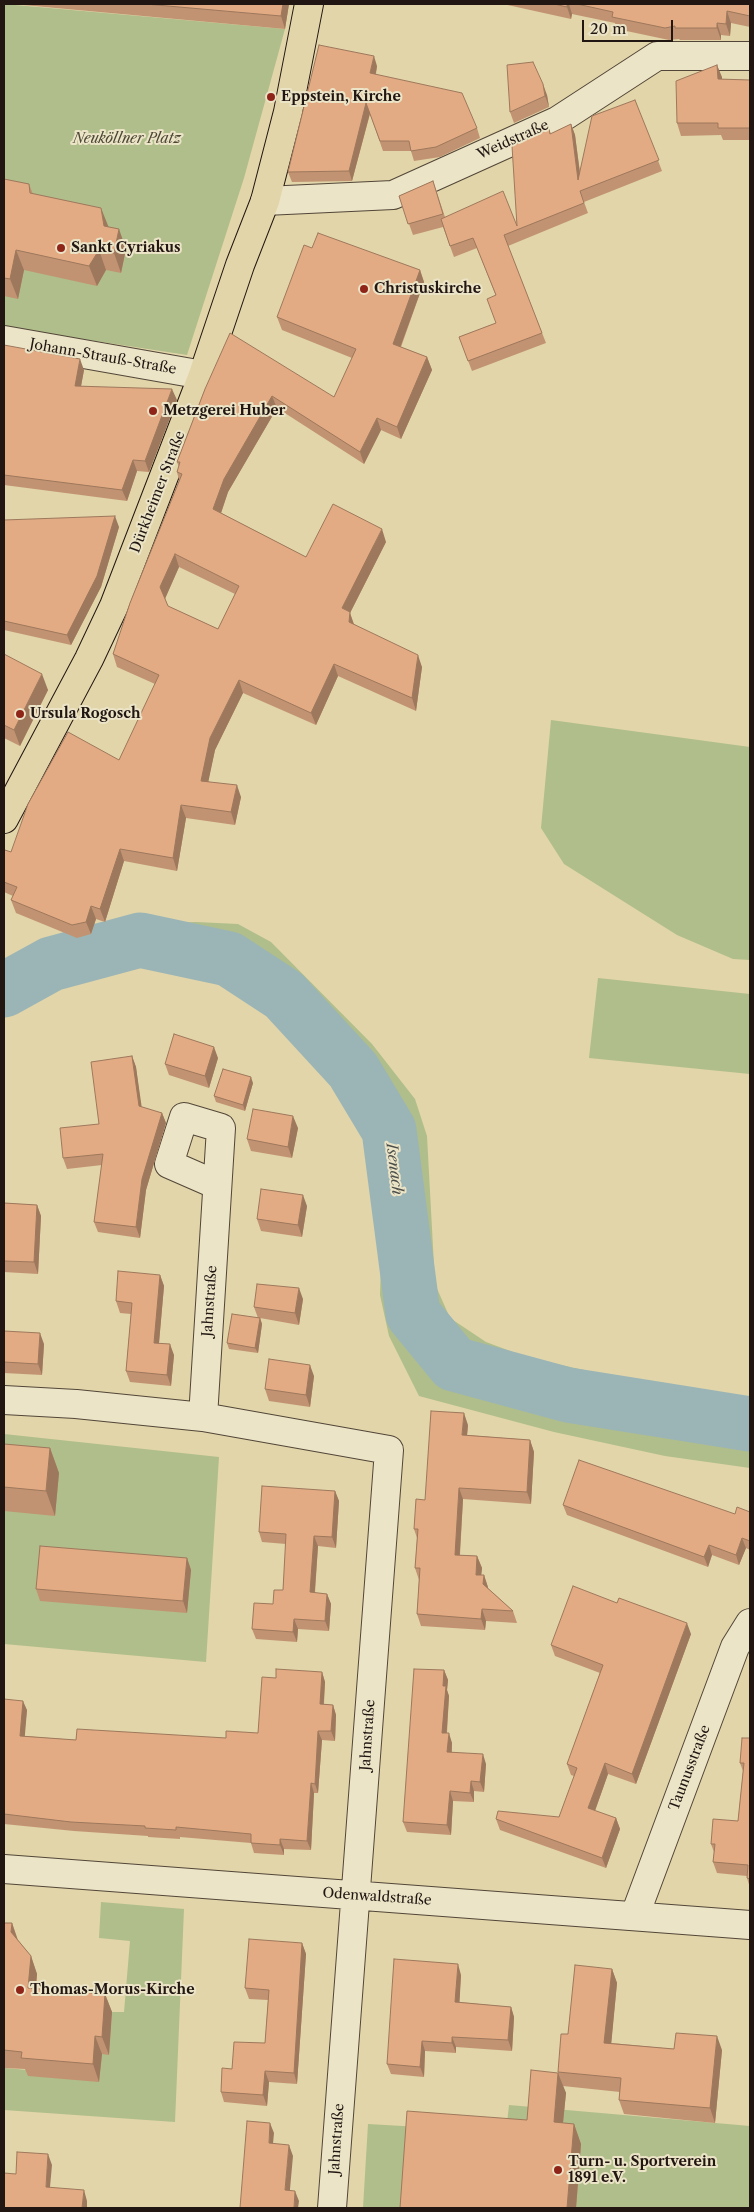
<!DOCTYPE html>
<meta charset="utf-8">
<style>
body{margin:0}
#map{position:relative;width:754px;height:2212px;overflow:hidden;background:#e1d5a9;font-family:"Libre Caslon Text",serif}
canvas{display:block}
.frame{position:absolute;inset:0;border:5px solid #221612;pointer-events:none}
.scale{position:absolute;left:582px;top:20px;width:91px;height:22px;box-sizing:border-box;border:2px solid #221612;border-top:0;padding-left:6px;font-size:15px;line-height:18px;white-space:nowrap;color:#221612;-webkit-text-stroke:4px #ece4c7;paint-order:stroke}
</style>
<div id="map">
<canvas width="754" height="2212"></canvas>
<div class="frame"></div>
<div class="scale">20 m</div>
</div>
<script>
const ctx = document.querySelector('canvas').getContext('2d');
ctx.lineJoin = 'round';
function fill(path, color) {
  ctx.fillStyle = color;
  ctx.fill(path, 'evenodd');
}
function poly(rows) {
  const path = new Path2D();
  for (const r of rows) {
    path.moveTo(r[0], r[1]);
    for (let i = 2; i < r.length; i += 2) path.lineTo(r[i], r[i + 1]);
  }
  return path;
}
function stroke(path, color, width, dash) {
  ctx.strokeStyle = color;
  ctx.lineWidth = width;
  ctx.lineCap = dash ? 'butt' : 'round';
  ctx.setLineDash(dash || []);
  ctx.stroke(path);
}
function label(font, color, halo, rows, align = 'center') {
  ctx.font = font + ' "Libre Caslon Text",serif';
  ctx.lineWidth = 4;
  ctx.setLineDash([]);
  ctx.textBaseline = 'middle';
  ctx.strokeStyle = halo;
  ctx.fillStyle = color;
  for (const [text, x, y, turn = 0] of rows) {
    ctx.save();
    ctx.translate(x, y);
    ctx.rotate((+turn || 0) * Math.PI / 180);
    ctx.textAlign = isNaN(turn) ? turn : align;
    if (halo) ctx.strokeText(text, 0, 0);
    ctx.fillText(text, 0, 0);
    ctx.restore();
  }
}
const green = poly([
 [4,4,285,29,244,178,187,355,4,327],
 [551,720,750,747,750,960,733,959,677,935,564,864,541,828],
 [196,922,238,924,271,942,372,1044,415,1099,427,1136,435,1284,450,1318,486,1342,529,1358,721,1400,750,1400,750,1468,665,1456,554,1432,419,1396,389,1336,380,1295,382,1231,374,1126,329,1068,256,991,209,959,135,955,4,1006,4,975,67,941,120,929,158,923],
 [598,978,750,994,750,1074,589,1058],
 [4,1434,219,1457,206,1662,4,1644],
 [101,1902,184,1909,175,2122,4,2110,4,2068,28,2070,102,2054,109,2054,112,2012,124,2012,130,1941,99,1938],
 [509,2105,750,2126,750,2208,363,2208,368,2124,506,2132]
]);
const river = poly([
 [4,990,51,964,140,940,229,959,284,995,353,1070,389,1130,413,1314,454,1364,568,1395,750,1424]
]);
const minor = poly([
 [265,201,393,195,557,121,657,56,750,56],
 [4,340,203,375],
 [4,1400,76,1404,203,1417,389,1450,332,2208],
 [203,1417,221,1128,184,1117,169,1164,217,1185],
 [4,1869,750,1925],
 [635,1915,735,1647,750,1623]
]);
const major = poly([
 [4,819,89,659,114,606,203,375,240,265,265,201,288,112,309,4]
]);
const wall = poly([
 [23,4,289,4,285,29,23,5],
 [503,4,750,4,750,27,731,23,730,36,721,35,721,40,680,40,679,39,669,40,617,29,615,23,572,14,571,19],
 [717,65,722,79,750,80,750,140,723,140,721,135,681,136,677,123],
 [377,66,376,74,477,128,480,138,440,157,414,161,411,151,383,151,370,114,352,181,292,182,288,172],
 [547,95,549,107,514,123,510,112],
 [635,100,662,171,584,202,588,213,508,246,546,343,472,371,459,337,496,323,496,296,477,248,454,257,443,227,413,235,399,196,433,181,445,217,517,226,549,129,551,134,571,124,575,135,580,172],
 [4,181,29,184,33,194,108,227,126,249,121,273,106,270,97,286,24,270,18,299,4,296],
 [312,248,420,270,424,282,401,347,427,357,432,370,401,439,381,430,364,464,277,408,228,492,221,513,306,557,386,542,350,613,354,624,422,667,416,711,338,676,316,725,243,693,215,750,208,781,241,797,235,825,186,818,177,871,124,861,105,922,96,919,91,934,77,938,16,913,11,900,13,896,4,892,4,853,11,852,119,760,155,684,117,667,113,654,179,480,177,472,179,467,177,462,205,389,334,397,352,358,282,330,277,317],
 [179,567,235,594,218,629,168,606,165,598],
 [4,345,84,370,81,386,177,400,149,472,137,471,127,501,4,485],
 [4,520,119,527,101,587,71,645,4,630],
 [4,654,48,690,20,746,4,738],
 [132,1056,136,1067,141,1107,162,1113,166,1123,146,1190,140,1238,98,1232,94,1222,102,1165,67,1169,63,1158,99,1124],
 [218,1058,209,1088,169,1075,165,1064],
 [253,1083,245,1111,216,1102,214,1096],
 [298,1128,292,1158,251,1151,247,1139],
 [4,1203,37,1205,41,1216,38,1274,4,1272],
 [307,1206,302,1237,261,1231,257,1219],
 [160,1275,164,1286,159,1343,174,1355,171,1386,130,1382,126,1371,131,1314,120,1313,116,1301],
 [303,1299,299,1325,260,1318,262,1324,258,1353,229,1349,227,1343,258,1318,254,1307],
 [4,1331,44,1344,42,1375,4,1373],
 [314,1376,310,1407,269,1401,265,1389],
 [468,1425,467,1435,530,1440,534,1452,531,1504,463,1499,460,1555,477,1556,482,1568,481,1575,484,1575,488,1588,513,1611,517,1623,486,1621,485,1630,421,1626,417,1614,419,1580,415,1568,417,1538,414,1529,425,1500],
 [4,1444,50,1448,59,1473,55,1516,4,1511],
 [335,1491,339,1501,336,1548,318,1546,315,1593,327,1594,331,1604,329,1631,298,1629,297,1642,256,1639,252,1629,273,1604,283,1590,286,1544,262,1542,259,1532],
 [563,1505,735,1514,750,1512,750,1550,746,1548,739,1565,712,1555,708,1567,567,1515],
 [187,1558,191,1570,187,1613,40,1601,36,1589],
 [691,1634,636,1784,608,1774,595,1811,616,1818,620,1829,606,1868,500,1830,496,1819,559,1817,574,1776,571,1775,567,1764,600,1673,555,1656,551,1645],
 [444,1670,448,1680,447,1690,449,1696,447,1733,452,1743,452,1752,486,1764,484,1792,474,1791,474,1802,453,1801,451,1835,407,1832,403,1822],
 [322,1672,325,1682,324,1704,333,1705,336,1715,335,1741,322,1740,318,1793,314,1793,311,1850,284,1849,284,1855,254,1853,251,1843,180,1837,180,1839,148,1837,148,1836,74,1831,4,1824,4,1699,27,1710,24,1736,76,1740,226,1738,258,1733,276,1678],
 [750,1738,750,1888,747,1878,747,1876,717,1873,713,1862,714,1852,711,1844,738,1821,743,1771,740,1763],
 [4,1923,12,1923,18,1940,31,1956,37,1974,36,1989,105,1994,112,2012,109,2055,102,2054,99,2082,28,2076,25,2069,4,2068],
 [302,1943,306,1954,297,2084,269,2082,267,2106,224,2102,221,2092,232,2069,265,2043,268,2000,249,1999,245,1988],
 [612,1969,617,1983,611,2043,674,2049,722,2050,715,2123,624,2114,619,2100,620,2092,563,2086,566,2093,563,2123,574,2124,581,2144,576,2208,400,2208,527,2120,558,2073,558,2072,568,2034],
 [461,1975,459,2002,511,2007,514,2017,512,2051,456,2047,456,2053,425,2051,424,2077,391,2074,387,2064]
]);
const shadedWall = poly([
 [283,4,289,4,285,29,281,16],
 [567,4,569,4,572,14,571,19,567,7],
 [727,11,731,23,730,36,726,24],
 [717,23,721,35,721,40,717,28],
 [374,56,377,66,374,83,370,73],
 [717,65,722,77,722,91,718,79],
 [543,84,547,95,549,107,545,96],
 [366,103,370,113,352,181,349,171],
 [571,124,575,135,582,190,578,180],
 [101,208,109,228,104,226],
 [119,229,126,249,121,273,114,253],
 [16,250,24,270,18,299,10,279],
 [99,250,106,270,97,286,89,266],
 [420,270,424,282,397,356,393,344],
 [427,357,432,370,401,439,397,427],
 [80,359,84,370,79,397,75,386],
 [172,389,177,400,149,472,145,461],
 [272,396,277,408,228,492,218,522,213,509,224,479],
 [377,418,381,430,364,464,360,452],
 [133,460,137,471,127,501,122,490],
 [115,516,119,527,101,587,71,645,67,635],
 [382,529,386,542,350,613,354,625,354,634,342,608],
 [175,554,179,567,165,599,160,587],
 [418,655,422,667,416,711,412,698],
 [334,664,338,676,316,725,311,713],
 [42,674,48,690,20,746,14,730],
 [239,680,243,693,215,750,206,793,201,781,210,738],
 [237,785,241,797,235,825,231,812],
 [181,805,186,818,177,871,173,858],
 [120,849,124,861,105,922,100,909],
 [91,906,96,919,91,934,86,922],
 [214,1047,218,1058,209,1088,205,1076],
 [132,1056,136,1067,143,1116,139,1106],
 [251,1077,253,1083,245,1111,243,1105],
 [162,1113,166,1123,146,1190,140,1238,136,1227,142,1179],
 [293,1116,298,1128,292,1158,288,1147],
 [303,1195,307,1206,302,1237,298,1225],
 [37,1205,41,1216,38,1274,34,1262],
 [160,1275,164,1286,158,1354,154,1343],
 [299,1288,303,1299,299,1325,295,1313],
 [260,1318,262,1324,258,1353,255,1348],
 [40,1333,44,1344,42,1375,38,1364],
 [170,1344,174,1355,171,1386,167,1375],
 [310,1365,314,1376,310,1407,306,1395],
 [464,1413,468,1425,466,1446,462,1435],
 [530,1440,534,1452,531,1504,527,1492],
 [50,1448,59,1473,55,1516,46,1491],
 [459,1488,463,1499,459,1566,455,1555],
 [335,1491,339,1501,336,1548,332,1537],
 [314,1536,318,1546,314,1602,310,1592],
 [742,1538,746,1548,739,1565,736,1555],
 [709,1545,712,1555,708,1567,704,1557],
 [477,1556,482,1568,480,1587,476,1575],
 [187,1558,191,1570,187,1613,183,1601],
 [484,1575,488,1587,488,1595,483,1584],
 [327,1594,331,1604,329,1631,325,1621],
 [482,1609,486,1621,485,1630,481,1619],
 [294,1619,298,1629,297,1642,293,1632],
 [687,1623,691,1634,636,1784,632,1774],
 [444,1670,448,1680,447,1690,449,1696,446,1742,442,1733,443,1686],
 [322,1672,325,1682,323,1714,320,1704],
 [23,1701,27,1710,24,1746,20,1736],
 [333,1705,336,1715,335,1741,331,1731],
 [318,1731,322,1740,318,1793,315,1784],
 [449,1733,452,1743,451,1761,447,1752],
 [483,1754,486,1764,484,1792,480,1782],
 [605,1763,608,1774,592,1819,588,1808],
 [471,1781,474,1791,474,1802,470,1793],
 [311,1783,314,1793,311,1850,307,1841],
 [450,1791,453,1801,451,1835,447,1825],
 [616,1818,620,1829,606,1868,602,1858],
 [280,1839,284,1849,284,1855,280,1845],
 [12,1923,18,1941,11,1932],
 [302,1943,306,1954,297,2084,294,2073],
 [31,1956,37,1974,34,2006,28,1988],
 [458,1964,461,1975,459,2012,455,2002],
 [612,1969,617,1983,610,2057,604,2043],
 [105,1994,112,2012,109,2055,102,2037],
 [511,2007,514,2017,512,2051,508,2040],
 [95,2036,102,2054,99,2082,93,2064],
 [717,2036,722,2050,715,2123,710,2108],
 [452,2037,456,2047,456,2053,452,2043],
 [422,2041,425,2051,424,2077,420,2067],
 [265,2071,269,2082,267,2106,263,2095],
 [558,2073,566,2093,561,2142,554,2122],
 [270,2123,274,2133,272,2154,269,2143],
 [574,2124,581,2144,576,2208,567,2208],
 [289,2145,293,2156,289,2200,285,2190],
 [48,2154,52,2165,49,2198,46,2187],
 [84,2190,87,2201,87,2208,82,2208],
 [295,2191,299,2201,298,2208,294,2208]
]);
const building = poly([
 [145,4,283,4,281,16,145,4],
 [554,4,567,4,567,7,554,4],
 [577,4,750,4,750,16,727,11,726,24,717,23,717,28,675,28,675,26,665,28,612,17,613,12,577,4],
 [319,45,374,56,370,73,462,93,477,128,436,147,411,151,409,141,380,141,366,103,349,171,288,172,319,45],
 [533,62,543,84,545,96,510,112,507,65,533,62],
 [717,65,718,79,750,80,750,128,718,128,718,123,677,123,676,81,717,65],
 [635,100,659,160,580,191,584,203,504,235,542,333,468,361,459,337,496,323,487,299,496,295,473,238,450,246,441,219,503,191,517,226,512,146,549,129,550,134,571,124,578,180,592,116,635,100],
 [4,179,29,184,30,193,101,208,104,226,119,229,114,253,99,250,89,266,16,250,10,279,4,278,4,179],
 [433,181,443,214,408,224,399,196,433,181],
 [318,233,420,270,393,344,427,357,397,427,377,418,360,452,272,396,224,479,213,509,306,557,333,504,382,529,342,608,350,612,349,622,418,655,412,698,334,664,311,713,239,680,210,738,201,781,237,785,231,812,181,805,173,858,120,849,100,909,91,906,86,922,72,925,11,900,17,887,4,882,4,853,5,850,11,852,28,804,68,732,119,760,159,675,113,654,130,603,182,474,177,472,180,462,177,462,205,389,230,333,334,397,356,349,277,317,304,245,312,248,318,233],
 [175,554,239,586,218,629,168,606,160,587,175,554],
 [4,345,80,359,75,386,172,389,145,461,133,460,122,490,4,475,4,345],
 [115,516,97,576,67,635,4,621,4,520,115,516],
 [4,654,42,674,14,730,4,725,4,654],
 [174,1034,214,1047,205,1076,165,1064,174,1034],
 [132,1056,139,1106,162,1113,142,1179,136,1227,94,1222,103,1154,63,1158,60,1128,99,1124,91,1062,132,1056],
 [223,1069,251,1077,243,1105,214,1096,223,1069],
 [253,1109,293,1116,288,1147,247,1139,253,1109],
 [261,1189,303,1195,298,1225,257,1219,261,1189],
 [4,1203,37,1205,34,1262,4,1261,4,1203],
 [118,1271,160,1275,154,1343,170,1344,167,1375,126,1371,132,1303,116,1301,118,1271],
 [257,1284,299,1288,295,1313,254,1307,257,1284],
 [232,1314,260,1318,255,1348,227,1343,232,1314],
 [4,1331,40,1333,38,1364,4,1362,4,1331],
 [269,1359,310,1365,306,1395,265,1389,269,1359],
 [431,1411,464,1413,462,1435,530,1440,527,1492,459,1488,455,1555,477,1556,476,1575,484,1575,483,1584,513,1611,482,1609,481,1619,417,1614,420,1568,415,1568,418,1529,414,1529,416,1499,425,1500,431,1411],
 [4,1444,50,1448,46,1491,4,1487,4,1444],
 [579,1460,735,1514,737,1507,750,1512,750,1541,742,1538,736,1555,709,1545,704,1557,563,1505,579,1460],
 [262,1486,335,1491,332,1537,314,1536,310,1592,327,1594,325,1621,294,1619,293,1632,252,1629,254,1603,273,1604,274,1590,283,1590,286,1534,259,1532,262,1486],
 [40,1546,187,1558,183,1601,36,1589,40,1546],
 [573,1586,617,1603,619,1598,687,1623,632,1774,605,1763,588,1808,616,1818,602,1858,496,1819,498,1811,559,1817,577,1768,567,1764,603,1665,551,1645,573,1586],
 [276,1669,322,1672,320,1704,333,1705,331,1731,318,1731,315,1784,311,1783,307,1841,280,1839,280,1845,251,1843,251,1834,176,1827,176,1830,145,1828,145,1826,71,1822,4,1814,4,1699,23,1701,20,1736,76,1740,77,1729,226,1738,226,1731,258,1733,262,1677,276,1678,276,1669],
 [414,1669,444,1670,443,1686,446,1686,442,1733,449,1733,447,1752,483,1754,480,1782,471,1781,470,1793,450,1791,447,1825,403,1822,414,1669],
 [742,1738,750,1738,750,1879,747,1878,748,1865,713,1862,715,1844,711,1844,713,1819,738,1821,744,1763,740,1763,742,1738],
 [4,1923,12,1923,11,1932,31,1956,28,1988,105,1994,102,2037,95,2036,93,2064,21,2058,22,2052,4,2050,4,1923],
 [249,1939,302,1943,294,2073,265,2071,263,2095,221,2092,222,2068,232,2069,234,2042,265,2043,269,1990,245,1988,249,1939],
 [394,1959,458,1964,455,2002,511,2007,508,2040,452,2037,452,2043,422,2041,420,2067,387,2064,394,1959],
 [575,1965,612,1969,604,2043,674,2049,676,2033,717,2036,710,2108,619,2100,621,2078,558,2072,561,2034,568,2034,575,1965],
 [531,2070,558,2073,554,2122,574,2124,567,2208,400,2208,407,2111,527,2120,531,2070],
 [247,2121,270,2123,269,2143,289,2145,285,2190,295,2191,294,2208,240,2208,247,2121],
 [17,2152,48,2154,46,2187,84,2190,82,2208,4,2208,4,2173,16,2174,17,2152]
]);
const markers = [
 [271,97,5,"#8f2418"],
 [61,248,5,"#8f2418"],
 [364,289,5,"#8f2418"],
 [153,411,5,"#8f2418"],
 [20,714,5,"#8f2418"],
 [20,1990,5,"#8f2418"],
 [558,2170,5,"#8f2418"]
];
const poiNames = [
 ["Eppstein, Kirche",281,97],
 ["Sankt Cyriakus",71,248],
 ["Christuskirche",374,289],
 ["Metzgerei Huber",163,411],
 ["Ursula Rogosch",30,714],
 ["Thomas-Morus-Kirche",30,1990],
 ["Turn- u. Sportverein",568,2162],
 ["1891 e.V.",568,2178]
];
const parkNames = [
 ["Neuköllner Platz",127,139]
];
const streetNames = [
 ["Weidstraße",513,140,-24],
 ["Johann-Strauß-Straße",103,357,10],
 ["Dürkheimer Straße",158,492,-69],
 ["Jahnstraße",210,1301,-86],
 ["Jahnstraße",368,1735,-86],
 ["Taunusstraße",690,1768,-69],
 ["Odenwaldstraße",377,1897,4],
 ["Jahnstraße",337,2139,-86]
];
const waterNames = [
 ["Isenach",394,1169,83]
];
fill(green, '#b0be8b');
stroke(river, '#9bb5b6', 55);
stroke(minor, '#524638', 30);
stroke(major, '#221612', 30);
stroke(minor, '#ece4c7', 28);
stroke(major, '#e1d5a9', 28);
fill(wall, '#c29372');
fill(shadedWall, '#9e785c');
fill(building, '#e2ab84');
stroke(building, '#9e785c', 1);
for (const [x, y, r, color] of markers) {
  const dot = new Path2D();
  dot.arc(x, y, r, 0, 2 * Math.PI);
  ctx.fillStyle = color;
  ctx.fill(dot);
  stroke(dot, '#ece4c7', 2);
}
label('bold 14px', '#221612', '#ece4c7', poiNames, 'left');
label('italic 14px', '#4d4836', '#ece4c7', parkNames);
label('14px', '#221612', '#ece4c7', streetNames);
label('italic 15px', '#4c4e4b', '#ece4c7', waterNames);
</script>
